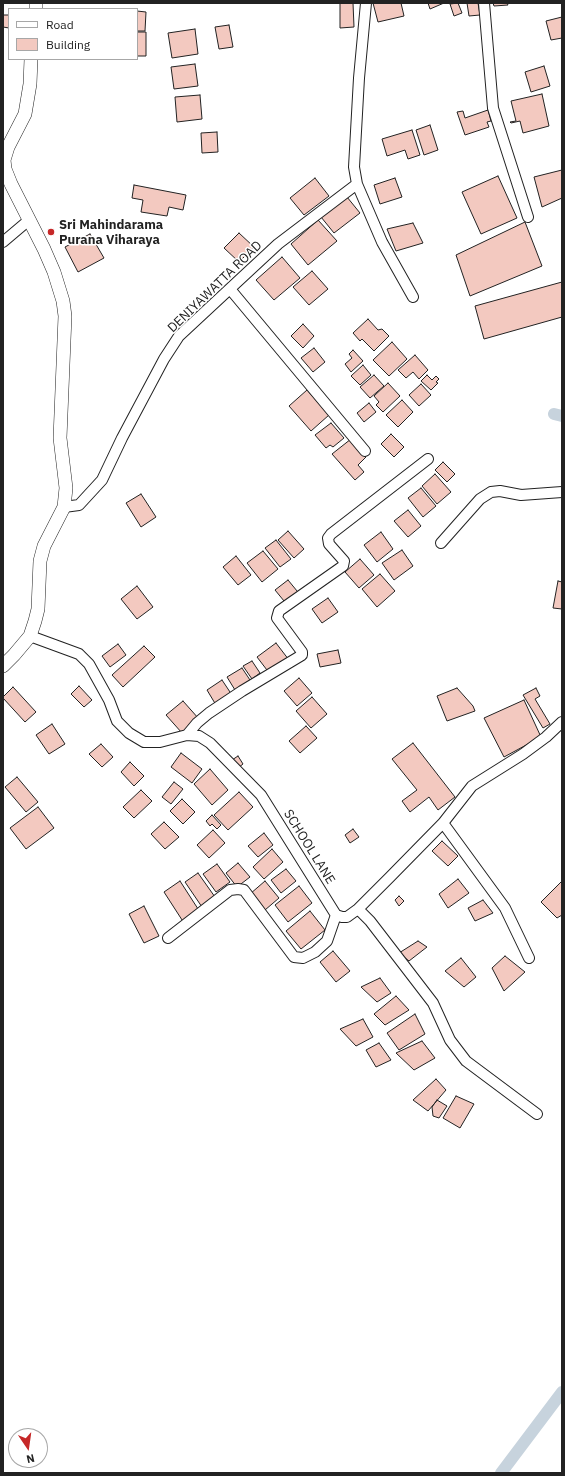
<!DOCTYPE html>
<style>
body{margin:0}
#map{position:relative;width:565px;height:1476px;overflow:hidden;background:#fff;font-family:"IBM Plex Sans",sans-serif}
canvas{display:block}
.frame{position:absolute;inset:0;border:4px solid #222;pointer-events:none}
.legend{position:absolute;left:8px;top:8px;width:130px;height:52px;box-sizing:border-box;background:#fff;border:1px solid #a7a7a7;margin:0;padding:5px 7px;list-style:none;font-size:12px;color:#222}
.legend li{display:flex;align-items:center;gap:8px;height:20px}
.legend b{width:20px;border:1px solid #a7a7a7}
.north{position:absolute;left:8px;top:1428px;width:40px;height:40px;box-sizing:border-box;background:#fff;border:1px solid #a7a7a7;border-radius:50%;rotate:167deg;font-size:11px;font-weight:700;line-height:16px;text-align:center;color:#222}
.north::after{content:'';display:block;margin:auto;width:14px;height:18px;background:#c62828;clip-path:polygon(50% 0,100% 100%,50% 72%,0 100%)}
</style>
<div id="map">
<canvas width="565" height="1476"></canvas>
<div class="frame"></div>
<ul class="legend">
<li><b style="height:5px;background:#fff"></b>Road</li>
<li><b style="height:11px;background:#f3c9c0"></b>Building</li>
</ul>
<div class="north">N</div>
</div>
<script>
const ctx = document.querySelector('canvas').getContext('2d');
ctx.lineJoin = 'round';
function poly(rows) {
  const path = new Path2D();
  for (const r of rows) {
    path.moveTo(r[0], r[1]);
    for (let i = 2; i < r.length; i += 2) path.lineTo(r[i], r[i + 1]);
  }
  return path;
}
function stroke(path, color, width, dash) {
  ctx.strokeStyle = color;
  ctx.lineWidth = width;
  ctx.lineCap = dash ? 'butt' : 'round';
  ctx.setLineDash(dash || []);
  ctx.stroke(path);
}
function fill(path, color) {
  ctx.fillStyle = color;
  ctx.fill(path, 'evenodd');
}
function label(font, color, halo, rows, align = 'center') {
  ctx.font = font + ' "IBM Plex Sans",sans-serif';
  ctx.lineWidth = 3;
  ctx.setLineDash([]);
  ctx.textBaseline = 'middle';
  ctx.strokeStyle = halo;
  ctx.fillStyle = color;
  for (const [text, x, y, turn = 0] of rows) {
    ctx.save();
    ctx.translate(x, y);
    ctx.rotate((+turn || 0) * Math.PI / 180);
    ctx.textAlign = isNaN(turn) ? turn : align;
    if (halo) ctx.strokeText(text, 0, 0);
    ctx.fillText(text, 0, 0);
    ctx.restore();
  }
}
const canal = poly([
 [554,414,562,416],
 [501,1473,562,1392]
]);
const building = poly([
 [340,3,353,3,354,27,340,28,340,3],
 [373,3,401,3,404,16,378,22,373,3],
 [428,3,444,3,430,9,428,3],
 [458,3,462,13,454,16,450,4,458,3],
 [467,3,478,3,480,15,469,16,467,3],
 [493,3,507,3,508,5,494,6,493,3],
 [137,11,146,12,145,31,137,31,137,11],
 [3,15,9,15,9,28,3,27,3,15],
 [562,17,562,38,551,40,546,21,562,17],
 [229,25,233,47,219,49,215,27,229,25],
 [195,29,198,54,172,58,168,33,195,29],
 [137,32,146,32,146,56,137,56,137,32],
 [195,64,198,86,174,89,171,67,195,64],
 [544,66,550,86,531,92,525,72,544,66],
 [542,94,549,126,523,133,520,121,511,123,510,122,516,121,511,101,542,94],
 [200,95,202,119,177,122,175,97,200,95],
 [488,110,491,121,487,122,489,127,465,135,457,112,463,111,465,118,488,110],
 [430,125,438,150,424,155,416,130,430,125],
 [412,130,420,155,408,159,405,150,387,156,382,139,412,130],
 [217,132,218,152,202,153,201,133,217,132],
 [562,170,562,198,542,207,534,177,562,170],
 [498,176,517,218,481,234,462,192,498,176],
 [315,178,329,196,304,215,290,198,315,178],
 [395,178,402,197,380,204,374,185,395,178],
 [134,185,186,195,183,210,169,207,167,216,141,212,143,200,132,198,134,185],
 [347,197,360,213,334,233,321,217,347,197],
 [318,220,337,241,308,265,291,244,318,220],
 [525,222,542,266,470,296,456,255,525,222],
 [413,223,423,243,396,251,387,229,413,223],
 [239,233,254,247,239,262,224,248,239,233],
 [90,234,104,258,78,272,65,247,90,234],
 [282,257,300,278,274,300,256,280,282,257],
 [312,271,328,289,309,305,293,287,312,271],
 [562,282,562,317,484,339,475,306,562,282],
 [368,319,378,330,382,329,389,336,374,351,362,339,360,341,353,333,368,319],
 [303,324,314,336,303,348,291,336,303,324],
 [392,342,407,359,389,376,373,360,392,342],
 [314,348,325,362,313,372,301,358,314,348],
 [353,350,363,361,351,372,345,364,352,358,349,354,353,350],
 [415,355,428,370,419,379,413,372,406,378,398,370,415,355],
 [363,365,371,375,360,385,351,376,363,365],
 [374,375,384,386,370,398,360,387,374,375],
 [427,375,432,380,436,376,439,379,436,382,438,383,431,390,421,381,427,375],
 [388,383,400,396,383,412,376,405,379,402,374,396,388,383],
 [421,384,431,395,419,406,409,395,421,384],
 [307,390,329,415,311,431,289,406,307,390],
 [402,400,413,412,398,427,386,415,402,400],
 [369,403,376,412,364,422,357,413,369,403],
 [331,423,344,438,333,447,330,445,326,448,315,435,331,423],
 [391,434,404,447,394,457,381,444,391,434],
 [351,439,366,457,358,465,364,472,355,480,332,454,351,439],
 [443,462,455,474,447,482,435,470,443,462],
 [435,474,451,492,437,504,422,486,435,474],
 [421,488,436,506,423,517,408,498,421,488],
 [141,494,156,517,141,527,126,503,141,494],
 [408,510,421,526,408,537,394,521,408,510],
 [288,531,304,549,294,558,278,540,288,531],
 [381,532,393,549,377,562,364,545,381,532],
 [276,540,291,559,280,567,265,548,276,540],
 [402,550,413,566,394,580,382,563,402,550],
 [263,551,278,569,262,582,247,563,263,551],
 [236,556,251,575,238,585,223,567,236,556],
 [360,559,374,575,359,588,345,572,360,559],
 [380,574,395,591,377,607,362,589,380,574],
 [288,580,302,597,289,607,275,590,288,580],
 [558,581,562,582,562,609,553,608,558,581],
 [137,586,153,607,137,619,121,599,137,586],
 [328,598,338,612,322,623,312,609,328,598],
 [276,643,289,660,270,674,257,657,276,643],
 [118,644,126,655,110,667,102,656,118,644],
 [144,646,155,657,123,687,112,675,144,646],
 [338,650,341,663,320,667,317,654,338,650],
 [252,661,260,673,252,679,243,666,252,661],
 [242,668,250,680,235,690,227,677,242,668],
 [299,678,312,693,297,706,284,691,299,678],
 [222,680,232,695,216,705,207,690,222,680],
 [79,686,92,700,84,707,71,694,79,686],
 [13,687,36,712,25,722,3,698,3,697,13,687],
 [457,688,473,706,475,711,447,721,437,696,457,688],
 [536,688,540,696,535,699,550,724,543,728,523,695,536,688],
 [312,697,327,714,311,728,296,711,312,697],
 [524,700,541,737,504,757,484,718,524,700],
 [183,701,199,719,182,733,166,715,183,701],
 [52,724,65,744,49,754,36,735,52,724],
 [306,726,317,738,300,753,289,741,306,726],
 [413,743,455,797,438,810,429,797,410,812,402,801,417,790,392,759,413,743],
 [101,744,113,757,102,767,89,754,101,744],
 [181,753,202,769,192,783,171,767,181,753],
 [238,756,243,764,238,768,232,760,238,756],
 [130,762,144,776,134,786,121,772,130,762],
 [210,769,228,790,212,805,194,784,210,769],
 [17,777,38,802,26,812,5,787,17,777],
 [174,782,183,789,171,804,162,797,174,782],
 [141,790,152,801,134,818,123,807,141,790],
 [239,792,253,807,228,830,214,815,239,792],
 [182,799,195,812,183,824,170,811,182,799],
 [38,807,54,828,26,849,10,828,38,807],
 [212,815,221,825,217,829,212,824,210,826,206,821,212,815],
 [164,822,179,837,165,849,151,834,164,822],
 [353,829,359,837,350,843,345,835,353,829],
 [213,830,225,843,209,858,197,845,213,830],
 [264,833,273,845,258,857,248,846,264,833],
 [442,841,458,856,448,866,432,851,442,841],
 [272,849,283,862,264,879,253,867,272,849],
 [238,863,250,877,237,887,226,873,238,863],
 [217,864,230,882,216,892,203,874,217,864],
 [286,869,296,881,281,893,271,880,286,869],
 [198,873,215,897,202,907,185,882,198,873],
 [458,879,469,893,448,908,439,894,458,879],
 [180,881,200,912,184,923,164,892,180,881],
 [265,881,279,898,265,910,250,894,265,881],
 [562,881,562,915,557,918,541,902,562,881],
 [299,886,312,903,288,922,275,905,299,886],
 [399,896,404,901,399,906,395,900,399,896],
 [483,900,493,913,475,921,468,908,483,900],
 [144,906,159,936,144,943,129,914,144,906],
 [310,911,325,930,301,949,286,931,310,911],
 [418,941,427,947,409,961,399,953,418,941],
 [333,951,350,971,336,982,320,962,333,951],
 [505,956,525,972,504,991,492,968,505,956],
 [461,958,476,977,464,987,445,971,461,958],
 [380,978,391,993,377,1002,361,987,380,978],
 [396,996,409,1010,385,1025,374,1014,396,996],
 [415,1014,425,1034,399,1050,387,1033,415,1014],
 [363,1019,373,1037,356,1046,340,1029,363,1019],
 [422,1041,435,1058,414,1070,396,1053,422,1041],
 [379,1043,391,1060,376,1067,366,1050,379,1043],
 [436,1079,446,1090,428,1111,413,1100,436,1079],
 [456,1096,474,1104,460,1128,443,1118,456,1096],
 [437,1100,447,1106,439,1118,433,1116,432,1107,437,1100]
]);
const minor = poly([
 [366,3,359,78,354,167,357,184,382,242,413,297],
 [484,3,493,108,528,217],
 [3,242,29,220],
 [230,289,365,451],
 [64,507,79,505,102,480,122,438,164,359,179,336,278,244,357,184],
 [441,543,480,499,491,492,500,491,521,495,562,492],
 [30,636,79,654,89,664,109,700,117,721,129,733,144,742,160,742,187,735,199,736,210,743,261,795,336,915,342,917,347,917,358,909,390,877,443,823,472,786,523,754,546,737,562,722],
 [187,735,197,723,209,713,242,691,302,655,302,652,277,618,279,611,343,566,344,561,329,544,328,538,331,534,428,459],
 [443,823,505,908,529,958],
 [358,909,370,921,433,1003,450,1040,466,1061,537,1114],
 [168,938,230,890,238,889,244,890,294,957,303,958,315,952,327,941,336,915]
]);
const tertiary = poly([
 [36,9,36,3],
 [3,666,14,655,30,636,35,621,38,609,40,561,44,546,64,507,66,488,60,438,65,316,63,301,54,272,44,249,11,184,5,169,4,160,8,147,25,114,30,84,31,59]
]);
const markers = [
 [51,232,4,"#c62828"]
];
const poiNames = [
 ["Sri Mahindarama",59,225],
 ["Purana Viharaya",59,240]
];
const streetNames = [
 ["DENIYAWATTA ROAD",215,287,-44],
 ["SCHOOL LANE",309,847,58]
];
stroke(canal, '#c7d3dd', 12);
fill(building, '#f3c9c0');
stroke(building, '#222', 1);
stroke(minor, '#222', 12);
stroke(tertiary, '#222', 14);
stroke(minor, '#fff', 10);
stroke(tertiary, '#fff', 13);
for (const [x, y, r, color] of markers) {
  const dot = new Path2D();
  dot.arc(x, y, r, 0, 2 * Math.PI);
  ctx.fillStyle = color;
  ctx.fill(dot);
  stroke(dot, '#fff', 1.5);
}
label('bold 13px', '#222', '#fff', poiNames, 'left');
label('13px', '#222', '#fff', streetNames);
</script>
